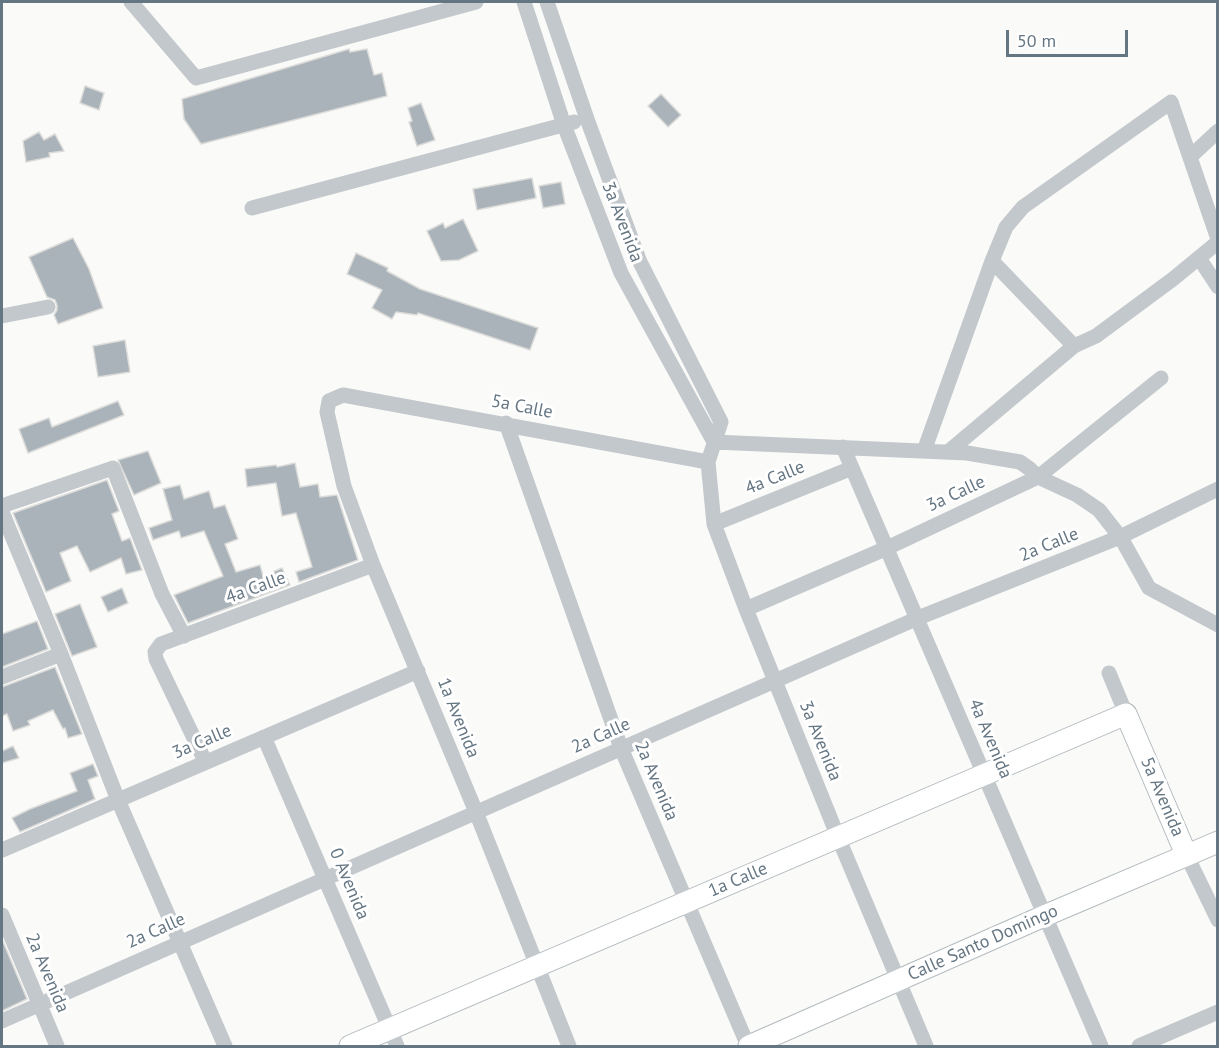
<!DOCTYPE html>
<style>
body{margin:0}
#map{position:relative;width:1219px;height:1048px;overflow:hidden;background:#fafaf8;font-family:"PT Sans",sans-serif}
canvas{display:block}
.frame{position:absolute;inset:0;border:3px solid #657683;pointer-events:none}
.scale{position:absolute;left:1006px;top:30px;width:122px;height:27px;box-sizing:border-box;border:3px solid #657683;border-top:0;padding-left:8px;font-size:18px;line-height:21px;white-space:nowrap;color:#657683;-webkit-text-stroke:4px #fff;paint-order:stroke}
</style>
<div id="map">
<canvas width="1219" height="1048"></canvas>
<div class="frame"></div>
<div class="scale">50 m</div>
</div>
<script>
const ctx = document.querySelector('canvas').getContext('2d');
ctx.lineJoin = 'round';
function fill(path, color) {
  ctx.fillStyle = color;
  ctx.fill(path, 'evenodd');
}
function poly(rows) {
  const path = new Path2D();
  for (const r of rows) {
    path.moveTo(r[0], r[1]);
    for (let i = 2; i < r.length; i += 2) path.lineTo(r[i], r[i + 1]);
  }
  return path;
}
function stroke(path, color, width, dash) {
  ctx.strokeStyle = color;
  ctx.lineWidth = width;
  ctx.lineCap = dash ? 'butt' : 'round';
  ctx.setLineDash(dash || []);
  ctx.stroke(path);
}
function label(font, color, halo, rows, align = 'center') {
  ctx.font = font + ' "PT Sans",sans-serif';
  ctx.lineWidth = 6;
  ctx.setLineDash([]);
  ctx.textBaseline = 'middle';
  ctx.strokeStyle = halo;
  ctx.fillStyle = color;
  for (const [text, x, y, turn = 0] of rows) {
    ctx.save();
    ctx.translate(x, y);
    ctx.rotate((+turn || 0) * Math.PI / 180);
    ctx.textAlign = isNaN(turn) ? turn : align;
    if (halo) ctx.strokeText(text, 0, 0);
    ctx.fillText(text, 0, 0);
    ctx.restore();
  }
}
const building = poly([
 [349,49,350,52,367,49,374,75,382,73,387,96,201,144,184,119,182,99,349,49],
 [85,86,104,93,99,110,80,103,85,86],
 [661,94,681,115,668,127,648,106,661,94],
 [421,103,435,140,417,146,409,122,412,121,408,108,421,103],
 [39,132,44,140,55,134,64,151,49,153,50,157,26,162,23,141,39,132],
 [532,178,536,198,477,210,473,189,532,178],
 [561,182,565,204,543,208,539,186,561,182],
 [463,219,478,251,459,260,441,261,427,231,443,223,445,228,463,219],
 [73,238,89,269,103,308,58,324,54,315,57,310,57,305,55,300,47,297,29,257,73,238],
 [356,253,388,268,387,271,420,289,538,328,530,350,418,313,417,315,396,312,392,319,372,308,382,290,347,274,356,253],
 [125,340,130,372,98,377,93,346,125,340],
 [118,401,124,415,28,453,19,429,49,418,52,427,118,401],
 [148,451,161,483,134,495,118,460,148,451],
 [295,463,300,487,318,484,320,497,337,495,358,560,299,582,296,572,312,567,296,513,282,516,276,483,247,487,245,469,276,465,277,467,295,463],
 [107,480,119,511,112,514,122,541,130,538,142,570,126,574,121,558,90,572,77,546,60,553,71,581,46,592,13,513,107,480],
 [180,485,184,499,209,491,214,508,225,505,238,539,225,544,236,572,260,565,263,576,282,568,290,585,188,623,174,595,223,576,204,531,181,538,179,531,153,540,149,528,172,520,163,489,180,485],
 [122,588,128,603,108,612,101,597,122,588],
 [80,604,97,647,72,656,55,614,80,604],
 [37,621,48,649,2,667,2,634,37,621],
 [55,667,82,734,68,738,65,728,63,729,53,710,28,721,30,725,13,731,7,714,2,716,2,687,55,667],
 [13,746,19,758,2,763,2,751,13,746],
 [93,764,98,776,88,780,95,799,20,832,12,818,30,809,77,791,70,773,93,764],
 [2,939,27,999,2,1011,2,939]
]);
const minor = poly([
 [131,2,196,78,476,2],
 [524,2,564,125,621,273,714,442],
 [547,2,587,119,640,262,721,422,708,462,714,524,746,609,838,837,926,1046],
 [1190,157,1218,131],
 [252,208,574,122],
 [1199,258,1218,287],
 [992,261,1074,346],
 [2,316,48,307],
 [506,423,621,748,748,1046],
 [714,442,967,453,1020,462,1030,469,1038,477,1077,495,1099,510,1121,538,1149,588,1218,625],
 [843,447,1101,1046],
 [924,451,992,261,1006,227,1023,207,1171,102,1218,239],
 [948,452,1074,346,1096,336,1173,279,1218,242],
 [2,506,113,468,162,594,184,636],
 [2,512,61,654,118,800,225,1046],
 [714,524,852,468],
 [746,609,887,548,1038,477,1161,378],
 [1109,673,1126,714],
 [2,677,61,654],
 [264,737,397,1046],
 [205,761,156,659,155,652,161,644,373,565],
 [2,850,418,671],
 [1186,854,1218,920],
 [2,915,57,1046],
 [2,1021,918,618,1120,537,1218,489],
 [569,1046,476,812,373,565,344,486,327,412,329,401,343,395,708,462],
 [1139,1046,1218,1012]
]);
const secondary = poly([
 [350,1046,1126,714,1186,854],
 [749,1046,1044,916,1218,842]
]);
const streetNames = [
 ["3a Avenida",622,222,69],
 ["5a Calle",522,407,11],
 ["4a Calle",775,478,-22],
 ["3a Calle",956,494,-25],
 ["2a Calle",1049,545,-22],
 ["4a Calle",256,588,-20],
 ["1a Avenida",458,718,68],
 ["2a Calle",601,736,-24],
 ["4a Avenida",990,739,67],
 ["3a Avenida",820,741,68],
 ["3a Calle",202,742,-23],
 ["2a Avenida",656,781,67],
 ["5a Avenida",1162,797,67],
 ["1a Calle",738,880,-23],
 ["0 Avenida",349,884,67],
 ["2a Calle",156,931,-24],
 ["Calle Santo Domingo",983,943,-24],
 ["2a Avenida",47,973,67]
];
fill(building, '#aab3b9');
stroke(building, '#dcdcda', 1.5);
stroke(secondary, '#b3babf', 23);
stroke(minor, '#c3c8cc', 15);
stroke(secondary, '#fff', 21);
label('18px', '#657683', '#fff', streetNames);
</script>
